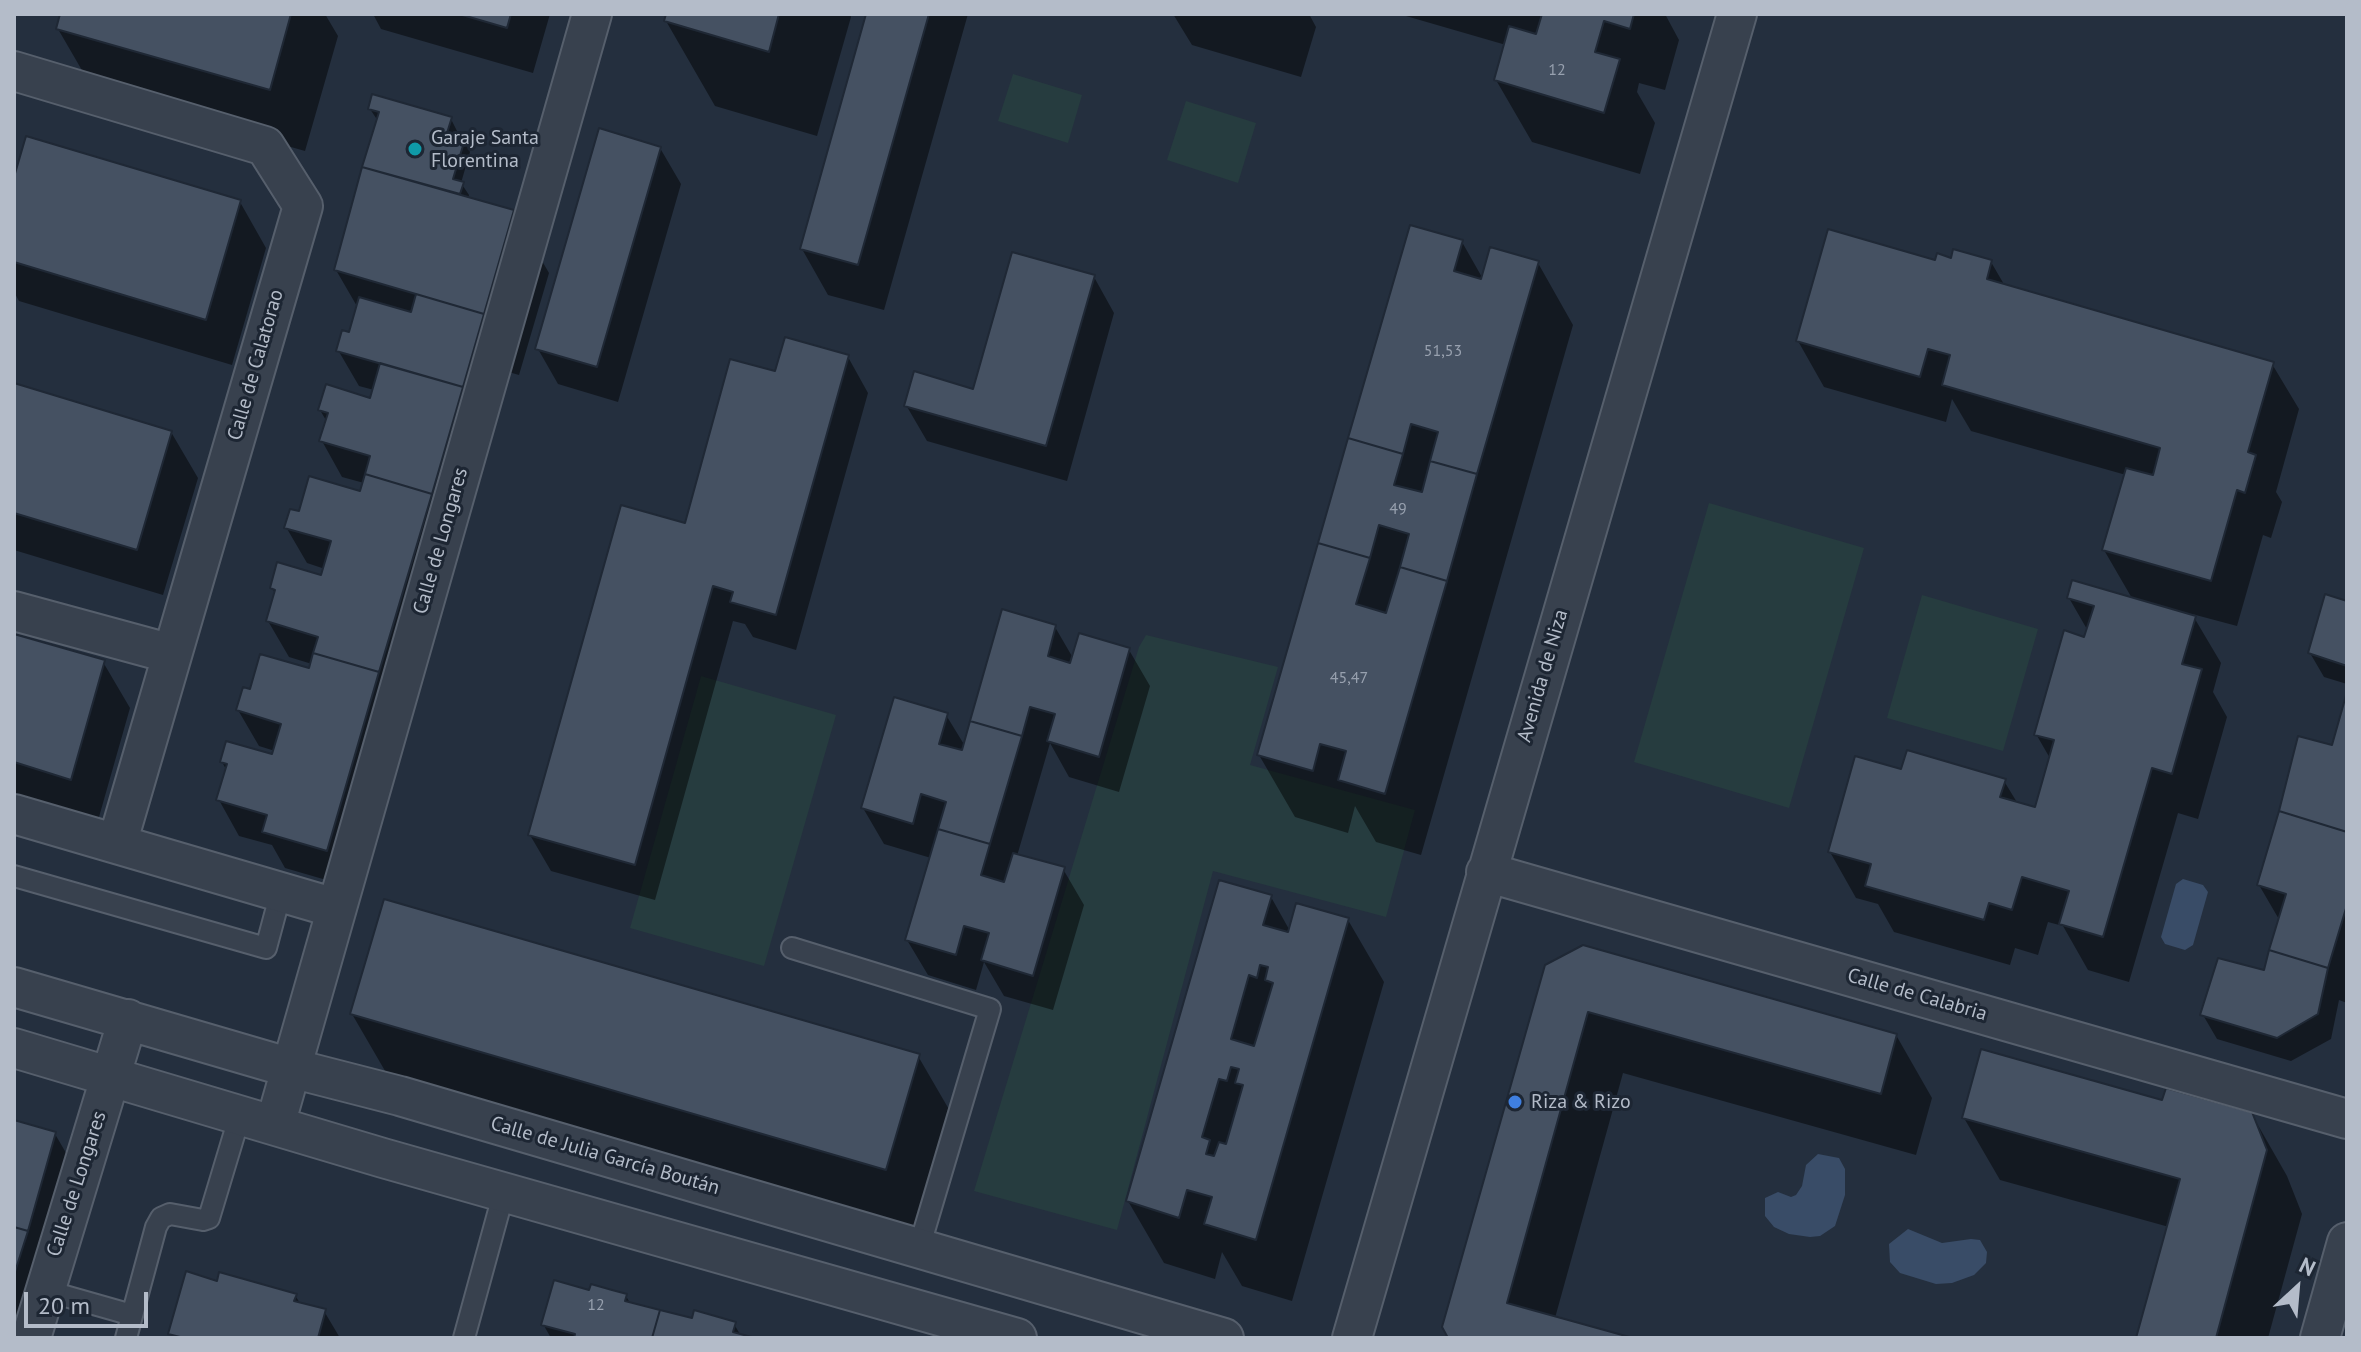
<!DOCTYPE html>
<meta charset="utf-8">
<style>
body{margin:0}
#map{position:relative;width:2361px;height:1352px;overflow:hidden;background:#242f3e;font-family:"PT Sans",sans-serif}
canvas{display:block}
.frame{position:absolute;inset:0;border:16px solid #b4bcc9;pointer-events:none}
.north{position:absolute;left:2257px;top:1248px;width:80px;height:80px;-webkit-text-stroke:6px #1d2633;paint-order:stroke;rotate:26deg;font-size:22px;font-weight:700;line-height:32px;text-align:center;color:#b4bcc9}
.north::after{content:'';display:block;margin:auto;width:28px;height:36px;background:#b4bcc9;clip-path:polygon(50% 0,100% 100%,50% 72%,0 100%)}
.scale{position:absolute;left:24px;top:1292px;width:124px;height:36px;box-sizing:border-box;border:4px solid #b4bcc9;border-top:0;padding-left:10px;font-size:24px;line-height:28px;white-space:nowrap;color:#b4bcc9;-webkit-text-stroke:6px #1d2633;paint-order:stroke}
</style>
<div id="map">
<canvas width="2361" height="1352"></canvas>
<div class="frame"></div>
<div class="north">N</div>
<div class="scale">20 m</div>
</div>
<script>
const ctx = document.querySelector('canvas').getContext('2d');
ctx.lineJoin = 'round';
function fill(path, color) {
  ctx.fillStyle = color;
  ctx.fill(path, 'evenodd');
}
function poly(rows) {
  const path = new Path2D();
  for (const r of rows) {
    path.moveTo(r[0], r[1]);
    for (let i = 2; i < r.length; i += 2) path.lineTo(r[i], r[i + 1]);
  }
  return path;
}
function stroke(path, color, width, dash) {
  ctx.strokeStyle = color;
  ctx.lineWidth = width;
  ctx.lineCap = dash ? 'butt' : 'round';
  ctx.setLineDash(dash || []);
  ctx.stroke(path);
}
function label(font, color, halo, rows, align = 'center') {
  ctx.font = font + ' "PT Sans",sans-serif';
  ctx.lineWidth = 6;
  ctx.setLineDash([]);
  ctx.textBaseline = 'middle';
  ctx.strokeStyle = halo;
  ctx.fillStyle = color;
  for (const [text, x, y, turn = 0] of rows) {
    ctx.save();
    ctx.translate(x, y);
    ctx.rotate((+turn || 0) * Math.PI / 180);
    ctx.textAlign = isNaN(turn) ? turn : align;
    if (halo) ctx.strokeText(text, 0, 0);
    ctx.fillText(text, 0, 0);
    ctx.restore();
  }
}
const green = poly([
 [1013,74,1082,95,1068,143,998,121],
 [1186,101,1256,123,1238,183,1167,160],
 [1709,503,1864,548,1789,808,1634,762],
 [1922,595,2038,629,2003,751,1887,718],
 [1146,635,1278,667,1250,765,1415,810,1386,917,1213,871,1117,1230,974,1191,1139,647],
 [701,676,836,715,764,966,630,928]
]);
const water = poly([
 [2183,879,2203,885,2208,892,2193,945,2185,950,2165,944,2161,937,2176,884],
 [1818,1154,1839,1158,1845,1169,1845,1195,1835,1226,1820,1236,1810,1237,1789,1234,1774,1227,1765,1216,1765,1198,1778,1192,1791,1197,1796,1195,1802,1186,1806,1165],
 [1908,1229,1942,1243,1971,1239,1980,1240,1987,1252,1986,1263,1974,1275,1952,1283,1936,1284,1900,1273,1890,1262,1889,1244]
]);
const shadow = poly([
 [62,14,325,14,338,36,305,151,94,91,58,29],
 [373,14,550,14,533,73,381,29],
 [668,14,850,14,851,17,817,136,715,106,666,21],
 [868,14,968,14,884,310,828,295,802,249],
 [1173,14,1309,14,1316,27,1301,77,1192,45],
 [1399,14,1665,14,1679,40,1665,90,1639,83,1637,92,1655,123,1640,174,1532,142,1496,80,1506,45],
 [370,109,451,119,457,131,455,138,464,141,470,152,461,183,469,195,468,199,513,211,549,273,519,375,498,369,347,886,285,868,272,845,239,836,219,800,227,771,222,762,274,756,275,751,259,746,238,710,251,692,310,670,312,664,289,657,268,621,276,595,272,588,323,578,325,569,307,563,286,527,300,514,361,493,364,483,342,477,322,441,327,422,320,410,371,400,374,390,359,386,338,350,350,335,358,308,336,270,378,121],
 [660,148,681,184,618,402,558,384,538,349],
 [14,184,240,202,266,248,232,365,19,301,14,292],
 [1462,242,1483,279,1538,263,1573,325,1421,855,1376,842,1355,806,1348,833,1295,817,1259,755],
 [1952,260,1991,262,2005,286,2272,364,2299,409,2276,492,2282,502,2271,538,2263,535,2237,626,2192,614,2221,663,2213,692,2227,717,2198,819,2178,813,2129,982,2088,970,2063,926,2048,922,2038,955,2015,948,2010,965,1894,932,1878,904,1856,898,1830,852,1903,772,2004,781,2018,804,2036,810,2051,760,2036,734,2088,631,2069,598,2133,600,2104,550,2126,475,1971,431,1952,399,1946,422,1824,387,1798,341,1937,262],
 [1094,277,1114,313,1067,481,927,441,906,405,975,391],
 [848,357,868,393,796,650,753,637,745,624,733,621,655,900,551,871,530,835,687,526,776,374],
 [14,385,171,432,198,478,163,595,14,550],
 [2347,603,2347,684,2324,677,2310,653],
 [1055,627,1073,658,1129,650,1150,686,1119,792,1069,777,1050,743,1017,856,1063,869,1084,905,1053,1010,1004,996,984,962,976,990,928,975,907,940,931,858,884,844,863,808,946,715,965,746],
 [14,636,103,662,130,708,97,824,14,800],
 [2347,699,2347,1003,2339,1000,2331,1039,2291,1061,2217,1039,2203,1015,2266,973,2280,921,2259,885,2333,748],
 [1271,897,1290,931,1348,920,1384,982,1292,1301,1242,1286,1222,1252,1215,1279,1164,1263,1128,1201],
 [1546,967,1896,1035,1932,1098,1916,1155,1623,1073,1555,1318,1626,1338,1450,1338],
 [352,1014,918,1056,954,1118,921,1231,388,1076],
 [2163,1102,2251,1113,2287,1176,2302,1214,2268,1338,2138,1338,2169,1227,2000,1180,1964,1118],
 [14,1122,55,1134,76,1170,14,1338],
 [218,1283,295,1295,301,1305,324,1311,340,1338,173,1338,171,1333],
 [591,1293,626,1296,631,1305,693,1321,734,1324,741,1336,748,1338,551,1338,543,1324]
]);
const building = poly([
 [60,14,291,14,270,90,56,29,60,14],
 [459,14,511,14,507,28,459,14],
 [666,14,779,14,769,52,664,21,666,14],
 [866,14,929,14,858,265,800,249,866,14],
 [1542,14,1634,14,1630,29,1604,21,1595,52,1620,59,1604,113,1494,80,1509,26,1536,34,1542,14],
 [372,94,452,117,447,133,465,139,453,179,464,182,460,194,362,167,379,112,368,109,372,94],
 [599,128,661,147,597,367,535,349,599,128],
 [26,136,241,200,206,320,14,262,14,177,26,136],
 [362,167,514,210,484,314,334,270,362,167],
 [1410,225,1463,240,1454,271,1481,279,1490,247,1539,261,1477,474,1430,461,1438,432,1411,424,1403,454,1348,438,1410,225],
 [1828,229,1935,260,1937,253,1951,258,1953,249,1992,260,1987,279,2274,362,2248,452,2256,455,2245,493,2237,490,2211,581,2102,550,2126,468,2153,475,2160,448,1942,385,1950,355,1928,349,1920,377,1796,341,1828,229],
 [1012,252,1095,275,1046,446,904,406,914,371,973,389,1012,252],
 [416,294,484,314,463,387,336,351,342,330,349,332,359,297,411,312,416,294],
 [785,337,849,355,776,615,730,602,733,592,713,586,635,865,528,835,621,505,685,523,730,359,775,371,785,337],
 [380,363,463,387,432,494,365,474,370,456,319,441,328,413,318,410,326,384,370,398,380,363],
 [14,383,172,431,137,550,14,513,14,383],
 [1348,438,1403,454,1394,485,1422,492,1430,461,1477,474,1447,581,1400,567,1409,534,1379,525,1370,558,1318,543,1348,438],
 [365,474,432,494,379,672,313,653,318,637,266,621,275,590,270,588,277,562,321,575,331,541,284,528,290,509,299,511,309,476,360,491,365,474],
 [1318,543,1370,558,1356,604,1386,613,1400,567,1447,581,1385,794,1338,780,1346,751,1320,744,1313,771,1257,755,1318,543],
 [2072,580,2196,616,2182,664,2202,669,2172,774,2152,768,2103,937,2059,924,2069,891,2022,877,2012,910,1989,903,1984,920,1865,886,1871,864,1828,852,1855,756,1901,769,1907,750,2006,779,2000,797,2035,807,2054,740,2034,735,2064,630,2084,637,2094,606,2067,598,2072,580],
 [2325,594,2347,601,2347,666,2308,653,2325,594],
 [1002,609,1056,625,1048,656,1070,663,1079,633,1130,648,1099,757,1047,741,1055,714,1030,707,1022,736,970,721,1002,609],
 [14,634,105,660,71,780,14,762,14,634],
 [313,653,379,672,327,851,262,832,267,815,216,800,227,764,220,762,226,741,272,754,281,724,236,710,243,687,250,689,260,654,309,668,313,653],
 [2347,692,2347,832,2279,811,2298,736,2332,745,2347,692],
 [894,697,948,713,939,744,962,750,970,721,1022,736,990,844,938,829,946,802,921,794,913,824,861,808,894,697],
 [2279,811,2347,832,2347,905,2328,968,2269,950,2286,894,2257,885,2279,811],
 [938,829,990,844,981,875,1004,882,1013,853,1065,867,1033,976,981,960,989,933,964,926,956,955,905,940,938,829],
 [1219,880,1272,895,1263,925,1288,932,1296,903,1349,918,1256,1240,1204,1224,1212,1197,1187,1190,1179,1218,1126,1201,1219,880],
 [1260,965,1268,967,1265,980,1273,983,1254,1046,1231,1039,1249,975,1257,978,1260,965],
 [1231,1067,1239,1069,1235,1083,1243,1085,1226,1144,1219,1142,1214,1156,1206,1154,1210,1140,1202,1137,1219,1079,1227,1081,1231,1067],
 [384,899,920,1054,886,1170,350,1014,384,899],
 [1583,945,1897,1034,1881,1094,1588,1012,1507,1303,1633,1338,1448,1338,1442,1327,1545,965,1583,945],
 [2269,950,2328,968,2318,1014,2277,1038,2200,1015,2218,958,2264,970,2269,950],
 [1981,1049,2162,1100,2166,1088,2252,1112,2267,1150,2216,1338,2136,1338,2180,1179,1962,1118,1981,1049],
 [14,1120,56,1132,28,1231,14,1227,14,1120],
 [14,1227,28,1231,14,1275,14,1227],
 [186,1271,217,1281,219,1272,297,1294,294,1301,326,1309,318,1338,184,1338,168,1334,186,1271],
 [554,1280,589,1290,591,1284,612,1290,627,1294,625,1301,660,1310,652,1338,574,1338,575,1334,541,1325,554,1280],
 [660,1310,692,1318,694,1310,736,1322,733,1332,755,1338,652,1338,660,1310]
]);
const service = poly([
 [14,876,266,948,281,892],
 [792,948,990,1009,919,1248],
 [44,1290,132,1315],
 [126,1338,156,1227,161,1218,170,1214,203,1220,209,1218,240,1115],
 [464,1338,504,1192]
]);
const minor = poly([
 [14,71,265,146,303,206,117,844],
 [14,611,172,654],
 [14,814,335,908],
 [1486,872,2347,1119],
 [14,987,291,1068,400,1096,1224,1338],
 [14,1048,383,1158,1017,1338],
 [275,1125,592,14],
 [31,1338,128,1019],
 [1352,1338,1737,14],
 [2320,1338,2347,1242]
]);
const markers = [
 [415,149,8,"#0f9aa8"],
 [1515,1102,8,"#3f7fe0"]
];
const numberNames = [
 ["12",1557,70],
 ["51,53",1443,351],
 ["49",1398,509],
 ["45,47",1349,678],
 ["12",596,1305]
];
const poiNames = [
 ["Garaje Santa",431,138],
 ["Florentina",431,161],
 ["Riza & Rizo",1531,1102]
];
const streetNames = [
 ["Calle de Calatorao",256,365,-74],
 ["Calle de Longares",441,541,-74],
 ["Avenida de Niza",1543,676,-74],
 ["Calle de Calabria",1917,995,16],
 ["Calle de Julia García Boután",605,1156,16],
 ["Calle de Longares",77,1184,-72]
];
fill(green, '#263c3f');
fill(water, '#394c67');
fill(shadow, '#0007');
fill(building, '#455162');
stroke(building, '#1f2835', 2);
stroke(service, '#565f6c', 24);
stroke(minor, '#565f6c', 42);
stroke(service, '#38414e', 20);
stroke(minor, '#38414e', 38);
for (const [x, y, r, color] of markers) {
  const dot = new Path2D();
  dot.arc(x, y, r, 0, 2 * Math.PI);
  ctx.fillStyle = color;
  ctx.fill(dot);
  stroke(dot, '#1d2633', 3);
}
label('16px', '#98a1af', null, numberNames);
label('20px', '#b4bcc9', '#1d2633', poiNames, 'left');
label('20px', '#b4bcc9', '#1d2633', streetNames);
</script>
